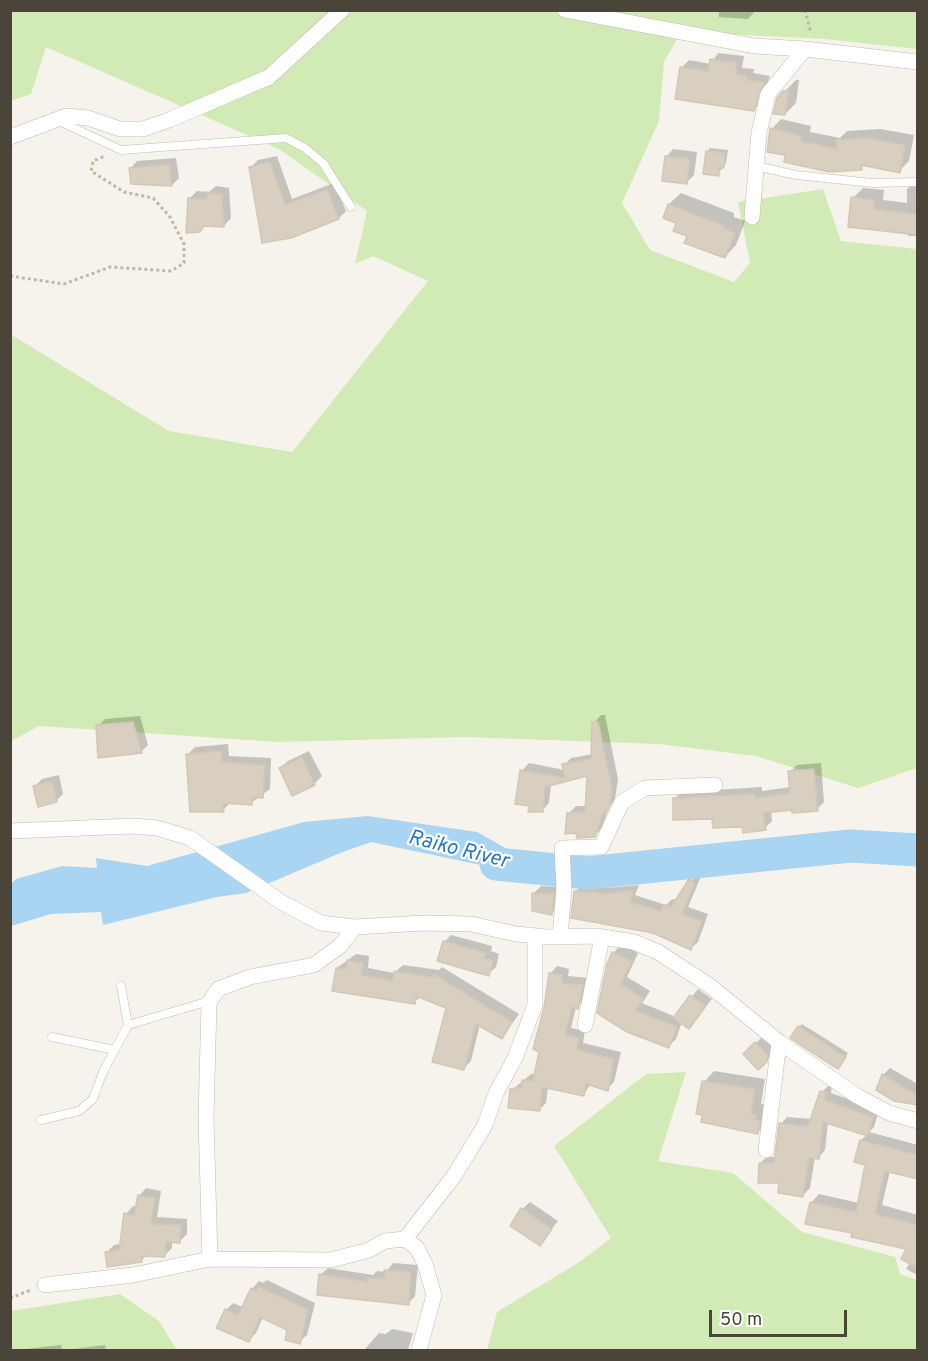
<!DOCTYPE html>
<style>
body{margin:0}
#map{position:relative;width:928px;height:1361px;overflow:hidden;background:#f6f3ec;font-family:Overpass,sans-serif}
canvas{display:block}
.frame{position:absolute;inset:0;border:12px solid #4b4439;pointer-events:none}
.scale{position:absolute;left:709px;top:1310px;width:138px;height:27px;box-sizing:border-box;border:3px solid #4b4439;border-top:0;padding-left:8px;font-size:18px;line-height:21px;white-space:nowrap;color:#4b4439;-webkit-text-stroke:4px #fff;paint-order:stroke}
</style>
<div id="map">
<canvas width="928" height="1361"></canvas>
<div class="frame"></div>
<div class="scale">50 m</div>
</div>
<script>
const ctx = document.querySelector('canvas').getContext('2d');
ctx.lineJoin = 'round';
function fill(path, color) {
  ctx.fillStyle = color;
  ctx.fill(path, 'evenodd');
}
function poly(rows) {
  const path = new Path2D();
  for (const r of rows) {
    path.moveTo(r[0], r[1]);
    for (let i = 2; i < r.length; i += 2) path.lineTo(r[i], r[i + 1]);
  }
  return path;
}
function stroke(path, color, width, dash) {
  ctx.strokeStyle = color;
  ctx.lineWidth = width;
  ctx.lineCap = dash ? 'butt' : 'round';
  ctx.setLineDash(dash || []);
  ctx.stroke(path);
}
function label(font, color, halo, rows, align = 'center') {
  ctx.font = font + ' Overpass,sans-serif';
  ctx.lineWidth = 4.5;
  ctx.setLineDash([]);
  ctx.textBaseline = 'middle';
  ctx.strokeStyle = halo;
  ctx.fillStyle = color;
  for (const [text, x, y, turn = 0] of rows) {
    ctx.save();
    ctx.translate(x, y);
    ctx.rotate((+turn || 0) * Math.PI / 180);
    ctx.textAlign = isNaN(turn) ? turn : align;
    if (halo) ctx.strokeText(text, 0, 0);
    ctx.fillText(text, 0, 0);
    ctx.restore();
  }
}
const green = poly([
 [11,11,917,11,917,49,825,39,681,32,664,62,659,121,622,203,650,250,734,282,750,263,738,202,823,189,841,241,917,249,917,768,858,788,756,756,658,744,465,737,278,742,39,726,11,741,10,334,169,431,292,452,428,281,373,256,355,264,367,211,279,149,46,47,31,94,11,101],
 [686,1072,658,1161,733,1173,802,1232,895,1257,900,1274,917,1280,917,1350,487,1350,497,1312,578,1263,611,1238,554,1146,646,1074],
 [120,1294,159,1321,177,1350,11,1350,11,1311]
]);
const water = poly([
 [368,816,477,832,541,868,529,875,371,842,340,853,246,893,217,897,103,925,101,912,51,914,11,926,11,884,16,879,62,866,97,868,96,858,147,866,304,822]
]);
const shadow = poly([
 [719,10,756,10,748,19,719,17],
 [718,53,744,56,742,68,754,69,753,73,770,76,761,102,754,109,682,67,689,60,711,64],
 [796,80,799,80,796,103,785,114,784,92],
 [781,119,811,126,810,132,840,138,847,131,880,129,914,135,909,161,899,171,865,164,861,169,786,154,772,129],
 [710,148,728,150,726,163,718,174,707,152],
 [673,149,697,152,694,175,687,182,666,157],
 [277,156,292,199,334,183,346,211,339,218,290,236,250,168,258,160],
 [176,158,179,178,172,185,130,169,137,161],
 [918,179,918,236,908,236,908,232,853,198,863,188,884,190,883,200,907,203,907,189],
 [216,186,229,188,231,218,224,226,190,198,197,191,209,192],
 [681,193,734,213,734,217,745,221,736,245,725,257,689,236,678,222,665,217,669,204],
 [601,715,605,715,618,779,615,799,608,809,602,828,594,836,568,814,576,806,587,806,589,775,551,784,549,803,542,811,530,804,522,771,529,763,565,770,564,765,571,758,593,754,594,723],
 [140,716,148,745,141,752,98,726,105,719],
 [228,744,229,756,271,758,270,789,251,803,231,802,223,810,187,755,195,747],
 [309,751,322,776,314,784,280,768,288,761],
 [821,763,824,802,817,809,771,811,772,821,765,828,714,818,674,799,682,792,762,787,762,791,791,787,790,772,797,765],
 [59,775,63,794,56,801,35,786,42,779],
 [697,873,701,876,688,907,708,914,698,942,691,948,575,892,582,885,606,886,606,888,639,885,635,895,666,905,672,899,677,900],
 [541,886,560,887,559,906,552,913,534,893],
 [451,935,492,946,491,951,499,954,496,967,488,974,444,942],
 [621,945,638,953,627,977,650,991,642,1003,676,1017,698,989,712,999,689,1027,682,1022,676,1039,669,1046,628,1030,608,965,613,953],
 [356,954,369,956,368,968,394,973,403,965,439,970,442,967,519,1014,502,1038,480,1024,471,1061,463,1069,447,1007,421,996,414,1003,337,968],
 [557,966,569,969,568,976,589,978,585,1000,576,1007,571,1028,585,1031,583,1043,621,1052,614,1082,607,1089,591,1084,583,1095,548,1087,546,1103,539,1110,512,1090,531,1074,536,1074,550,974],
 [802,1024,848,1053,841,1064,799,1027],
 [763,1036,774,1047,774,1053,758,1068,745,1054],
 [890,1068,916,1083,918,1081,918,1104,877,1089,883,1075],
 [714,1071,765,1079,761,1104,765,1104,768,1122,758,1132,704,1082],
 [829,1085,832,1086,831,1093,879,1110,874,1127,869,1132,918,1145,918,1178,890,1171,882,1205,918,1215,917,1275,906,1269,910,1262,908,1248,853,1232,811,1203,819,1194,859,1203,867,1164,861,1140,868,1134,828,1122,825,1150,819,1157,815,1157,810,1188,803,1195,760,1163,767,1157,776,1157,781,1124,787,1117,812,1119,822,1092],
 [146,1188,161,1191,157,1217,187,1219,187,1234,179,1242,172,1241,172,1248,164,1256,147,1255,142,1260,107,1252,114,1245,121,1244,126,1214,133,1206,137,1207,139,1196],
 [530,1202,558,1221,540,1244,522,1209],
 [393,1263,418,1265,415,1296,408,1304,320,1275,328,1268,373,1275,377,1271,386,1272],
 [267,1280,315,1303,307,1335,299,1342,289,1329,263,1317,256,1333,249,1340,226,1310,233,1303,243,1307,252,1289,259,1281,263,1283],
 [392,1329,413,1333,408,1350,364,1350,379,1333,386,1334],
 [61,1345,62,1350,24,1350,25,1349],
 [105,1345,106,1350,64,1350]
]);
const river = poly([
 [496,864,587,873,850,846,918,850]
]);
const building = poly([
 [710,59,737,63,736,74,747,76,747,80,764,82,754,111,675,99,680,67,708,71,710,59],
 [783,91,789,91,785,115,773,114,777,98,783,91],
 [770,128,802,136,801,141,837,149,836,140,869,138,905,145,900,173,861,165,862,170,829,172,784,162,785,155,767,152,770,128],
 [706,151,725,153,724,168,719,167,719,176,703,174,706,151],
 [665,156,690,159,687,184,662,181,665,156],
 [270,162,285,205,327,189,339,219,291,238,262,243,249,167,270,162],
 [169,164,172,186,131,184,129,168,169,164],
 [207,192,222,195,224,227,204,226,200,232,186,233,188,198,207,199,207,192],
 [851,197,875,200,874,209,918,214,918,235,848,227,851,197],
 [668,204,723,225,723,228,735,233,725,258,684,243,687,236,673,231,676,223,663,218,668,204],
 [133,722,142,753,98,758,96,725,133,722],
 [592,722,598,722,612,787,609,808,606,813,603,813,595,837,577,838,576,833,565,834,567,813,585,812,587,776,545,787,543,812,528,812,529,806,515,804,520,770,565,778,562,764,591,759,592,722],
 [221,751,222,762,265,765,263,798,252,797,252,805,222,803,224,812,190,812,186,754,221,751],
 [302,757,315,785,292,796,279,768,302,757],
 [814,769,818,811,792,813,792,810,763,813,766,830,743,833,742,827,713,828,712,819,673,820,673,798,755,794,755,798,790,793,788,771,814,769],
 [52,781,57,802,38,807,33,786,52,781],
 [689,879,695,883,682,914,702,921,691,950,653,933,571,918,574,891,599,892,600,894,633,890,630,902,660,911,664,905,671,907,689,879],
 [532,893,554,894,552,915,532,911,532,893],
 [443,941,486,953,484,958,493,961,489,976,437,961,443,941],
 [612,952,632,961,621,984,644,999,636,1011,677,1027,669,1048,627,1032,597,1013,607,964,612,952],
 [347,960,363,963,361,975,393,981,394,971,433,977,434,974,512,1022,502,1039,476,1024,464,1070,432,1062,446,1008,416,996,415,1004,332,991,336,968,346,969,347,960],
 [549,973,562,975,562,983,583,985,578,1009,572,1007,565,1035,579,1038,577,1050,614,1059,608,1091,586,1084,584,1096,542,1087,540,1111,508,1108,510,1089,522,1087,522,1080,533,1081,539,1052,533,1049,544,1008,549,973],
 [690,995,706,1006,689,1029,673,1018,690,995],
 [798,1026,846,1057,838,1069,790,1038,798,1026],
 [755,1042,768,1055,767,1062,758,1070,743,1054,755,1042],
 [882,1074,918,1096,918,1105,894,1101,876,1090,882,1074],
 [702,1081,755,1089,751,1114,756,1114,755,1120,760,1121,758,1134,701,1122,702,1115,696,1114,702,1081],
 [820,1091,826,1092,825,1100,873,1117,868,1136,823,1122,819,1159,809,1158,803,1197,778,1193,779,1183,758,1183,759,1163,774,1163,779,1123,808,1126,820,1091],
 [860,1140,918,1155,918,1179,885,1171,875,1214,918,1225,918,1268,901,1259,906,1249,851,1237,852,1233,805,1224,810,1202,856,1212,865,1165,854,1162,860,1140],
 [138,1195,155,1198,151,1224,181,1225,180,1243,166,1242,165,1257,141,1256,142,1262,107,1267,105,1252,119,1250,124,1213,134,1215,138,1195],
 [521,1208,552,1229,540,1246,510,1226,521,1208],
 [384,1270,411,1272,409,1305,317,1295,319,1274,368,1282,368,1278,384,1279,384,1270],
 [258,1286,308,1310,300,1344,285,1340,287,1330,260,1317,249,1342,216,1328,225,1309,238,1315,251,1288,257,1291,258,1286]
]);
const path = poly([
 [805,10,811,33],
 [10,276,64,284,110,267,171,271,184,263,184,244,170,217,153,198,124,192,91,171,93,161,105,156],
 [10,1298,31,1290]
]);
const service = poly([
 [59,121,121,150,286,138,305,148,323,163,351,207],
 [756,166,796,175,872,183,918,182],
 [121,986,128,1025],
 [52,1037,115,1050],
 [41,1120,79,1111,93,1099,103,1072,128,1025,209,1001]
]);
const minor = poly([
 [565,10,754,46,805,49,918,62],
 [10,137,66,116,88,118,120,129,143,129,169,120,269,77,342,10],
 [752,217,759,133,768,94,805,49],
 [10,831,133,826,157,828,190,838,281,902,321,923,355,927,424,923,471,924,516,934,547,937,596,936,634,942,658,952,710,986,779,1042,857,1096,889,1113,918,1121],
 [560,937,564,888,562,848,601,847,622,802,645,788,715,785],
 [585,1025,602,937],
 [766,1150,779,1042],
 [405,1239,454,1176,485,1125,496,1093,515,1058,535,1005,535,936],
 [210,1259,206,1118,209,1003,218,989,250,977,314,965,340,946,355,927],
 [45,1285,133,1275,210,1259,331,1260,369,1250,385,1241,405,1239,417,1248,425,1264,434,1295,419,1350]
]);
const waterNames = [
 ["Raiko River",458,851,14]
];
fill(green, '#d2eab5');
fill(water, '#a9d4f2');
fill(shadow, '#0003');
stroke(river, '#a9d4f2', 33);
fill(building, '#d8cfc1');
stroke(building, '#d3c7b4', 1.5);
stroke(service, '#c2bbae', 9);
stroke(minor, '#c2bbae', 16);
stroke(path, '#c4b79f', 3, [3, 3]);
stroke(service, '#fff', 8);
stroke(minor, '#fff', 15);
label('italic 21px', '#2e7ab2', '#fff', waterNames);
</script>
